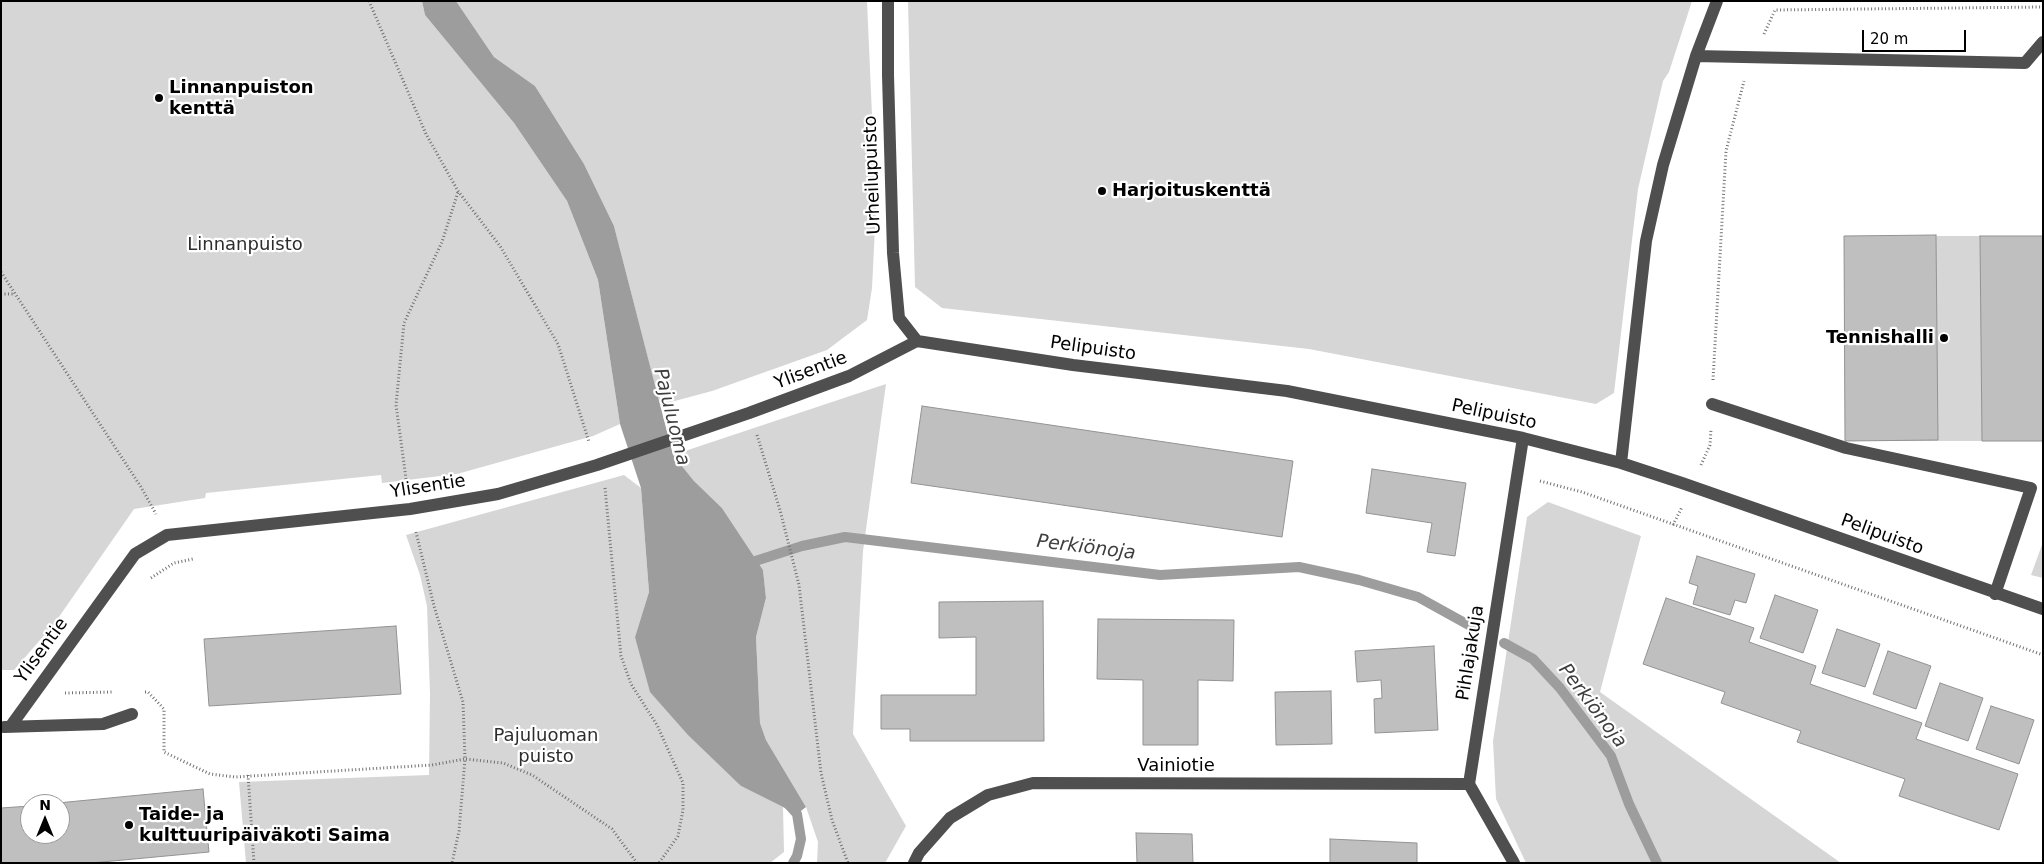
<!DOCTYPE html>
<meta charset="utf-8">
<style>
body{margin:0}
#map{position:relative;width:2044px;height:864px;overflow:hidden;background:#fff;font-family:"DejaVu Sans",sans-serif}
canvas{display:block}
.frame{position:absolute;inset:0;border:2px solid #000;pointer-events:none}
.north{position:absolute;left:20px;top:794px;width:50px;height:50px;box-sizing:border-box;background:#fff;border:1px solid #999;border-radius:50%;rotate:0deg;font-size:14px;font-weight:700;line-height:20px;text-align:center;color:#000}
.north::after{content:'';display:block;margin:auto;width:18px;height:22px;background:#000;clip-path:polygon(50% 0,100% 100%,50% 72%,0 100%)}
.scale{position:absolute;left:1862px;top:30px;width:104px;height:22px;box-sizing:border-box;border:2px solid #000;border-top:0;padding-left:6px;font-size:15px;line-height:18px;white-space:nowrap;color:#000;-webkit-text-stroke:4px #fff;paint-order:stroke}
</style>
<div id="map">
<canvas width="2044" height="864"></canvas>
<div class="frame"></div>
<div class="north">N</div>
<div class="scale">20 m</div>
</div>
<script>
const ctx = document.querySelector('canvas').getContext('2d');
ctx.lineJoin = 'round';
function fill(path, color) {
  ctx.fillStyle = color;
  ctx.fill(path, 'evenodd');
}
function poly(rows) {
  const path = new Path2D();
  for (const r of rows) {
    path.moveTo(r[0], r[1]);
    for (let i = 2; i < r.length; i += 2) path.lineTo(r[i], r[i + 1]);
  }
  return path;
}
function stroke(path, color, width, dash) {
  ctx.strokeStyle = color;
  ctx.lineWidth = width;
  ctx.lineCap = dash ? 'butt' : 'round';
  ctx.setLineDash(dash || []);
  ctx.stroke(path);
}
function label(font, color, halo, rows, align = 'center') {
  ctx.font = font + ' "DejaVu Sans",sans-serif';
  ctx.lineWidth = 4.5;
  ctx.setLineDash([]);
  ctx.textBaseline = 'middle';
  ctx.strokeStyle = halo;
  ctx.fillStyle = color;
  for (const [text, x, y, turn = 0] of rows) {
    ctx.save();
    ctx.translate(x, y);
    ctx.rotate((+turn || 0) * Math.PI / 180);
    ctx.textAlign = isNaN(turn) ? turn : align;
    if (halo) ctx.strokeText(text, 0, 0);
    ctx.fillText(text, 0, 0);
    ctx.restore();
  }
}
const green = poly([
 [1,1,422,1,425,15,514,123,567,201,598,280,620,424,593,436,457,474,382,483,381,475,206,493,205,498,134,509,54,624,14,670,1,670],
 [456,1,867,1,876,207,872,288,867,320,827,350,712,391,660,405,614,226,584,164,535,86,494,57],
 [908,1,1692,1,1669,72,1663,81,1638,189,1614,393,1596,404,1309,349,942,308,915,287],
 [1844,236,2043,236,2043,441,1845,441],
 [886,384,863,551,853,734,906,826,885,863,817,863,818,842,806,807,766,740,760,723,756,637,766,598,763,570,722,508,694,481,673,455],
 [624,475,641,488,649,592,635,637,741,786,783,807,784,852,770,863,246,863,239,782,429,775,430,694,427,606,420,575,406,535],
 [1548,502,1641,536,1600,692,1841,863,1526,863,1496,799,1493,741,1527,517],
 [2043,542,2043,578,2031,575]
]);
const water = poly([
 [422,1,456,1,494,57,535,86,584,164,614,226,673,455,694,481,722,508,763,570,766,598,756,637,760,723,766,740,806,807,797,814,741,786,688,735,650,692,635,637,649,592,641,488,620,424,598,280,567,201,514,123,425,15]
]);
const stream = poly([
 [746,564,802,546,845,537,1160,575,1299,567,1359,580,1418,597,1474,628],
 [1504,643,1533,659,1560,688,1611,756,1629,804,1657,863],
 [788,804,797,814,801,839,797,856,793,863]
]);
const building = poly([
 [1936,235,1938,440,1845,441,1844,236,1936,235],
 [1980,236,2043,236,2043,441,1982,441,1980,236],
 [922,406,1293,461,1282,537,911,483,922,406],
 [1372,469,1466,483,1455,556,1427,552,1432,523,1366,513,1372,469],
 [1697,556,1755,574,1746,603,1735,600,1730,615,1693,604,1698,586,1689,583,1697,556],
 [1775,595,1818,610,1803,653,1760,638,1775,595],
 [1666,598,1754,628,1749,642,1816,666,1810,684,1922,723,1916,739,2018,774,1999,830,1899,796,1905,779,1797,742,1801,731,1721,703,1725,692,1643,664,1666,598],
 [1043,601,1044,741,910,741,910,729,881,729,881,695,976,695,976,637,939,638,939,602,1043,601],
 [1098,619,1234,620,1233,681,1198,680,1198,745,1143,745,1143,680,1097,679,1098,619],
 [396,626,401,694,209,706,204,639,396,626],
 [1837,629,1880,644,1865,687,1822,673,1837,629],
 [1434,646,1438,730,1375,733,1374,699,1382,698,1381,680,1357,682,1355,651,1434,646],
 [1888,651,1931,666,1916,709,1873,694,1888,651],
 [1940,683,1983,698,1968,741,1925,726,1940,683],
 [1331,691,1332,744,1276,745,1275,692,1331,691],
 [1991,706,2034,720,2019,764,1976,749,1991,706],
 [203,789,209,852,91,863,1,863,1,808,30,806,30,834,60,834,60,804,47,804,203,789],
 [1136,833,1192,834,1193,863,1137,863,1136,833],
 [1330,839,1417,843,1417,863,1330,863,1330,839]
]);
const path = poly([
 [369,1,426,134,458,191,500,246,558,344,589,442],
 [1764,34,1775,10,2043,7],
 [1,272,141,487,156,514],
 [1,294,14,294],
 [1713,380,1726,151,1744,81],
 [757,435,780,510,799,585,821,773,832,820,848,863],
 [1701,465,1710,445,1711,429],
 [1540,481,1582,492,2043,655],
 [407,486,396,405,404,323,442,242,458,192],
 [605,488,621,656,631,684,657,725,683,783,683,810,678,836,659,863],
 [1673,525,1682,507],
 [416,532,434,606,463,702,465,759,503,763,532,775,612,829,637,863],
 [151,578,174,563,193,559],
 [145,692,148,692,164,709,164,752,210,774,235,777,432,765,465,759,459,831,452,863],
 [65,693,114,692],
 [248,775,254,863]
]);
const minor = poly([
 [888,1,888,75,893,253,899,318,917,341],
 [1696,56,2025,63,2043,42],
 [917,341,1073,365,1287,391,1523,438,1621,463,1682,483,2043,609],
 [1712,404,1846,448,2031,488,1995,594],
 [1621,463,1646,241,1663,165,1696,56,1717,1],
 [4,727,103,724,132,714],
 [10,727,135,554,167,535,410,509,498,494,597,465,749,413,849,376,917,341],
 [914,863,919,853,950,818,988,795,1033,783,1469,784],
 [1514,863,1469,784,1523,438]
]);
const markers = [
 [159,98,5,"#000"],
 [1102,191,5,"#000"],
 [1944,338,5,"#000"],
 [129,825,5,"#000"]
];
const poiNames = [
 ["Linnanpuiston",169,88],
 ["kenttä",169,109],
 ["Harjoituskenttä",1112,191],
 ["Tennishalli",1934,338,"right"],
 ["Taide- ja",139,815],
 ["kulttuuripäiväkoti Saima",139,836]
];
const streetNames = [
 ["Urheilupuisto",873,175,-92],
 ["Pelipuisto",1093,349,8],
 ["Ylisentie",811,371,-21],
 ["Pelipuisto",1494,415,12],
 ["Ylisentie",428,487,-9],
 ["Pelipuisto",1882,535,20],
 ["Ylisentie",42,651,-54],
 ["Pihlajakuja",1471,653,-81],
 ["Vainiotie",1176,766]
];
const parkNames = [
 ["Linnanpuisto",245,245],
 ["Pajuluoman",546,736],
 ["puisto",546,757]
];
const waterNames = [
 ["Pajuluoma",671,417,76],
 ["Perkiönoja",1086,548,7],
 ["Perkiönoja",1592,706,53]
];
fill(green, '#d6d6d6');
fill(water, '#9d9d9d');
stroke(stream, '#9d9d9d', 10);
fill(building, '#bfbfbf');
stroke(building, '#939393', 1);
stroke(path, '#717171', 3, [1, 2.5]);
stroke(minor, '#4f4f4f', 12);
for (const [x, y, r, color] of markers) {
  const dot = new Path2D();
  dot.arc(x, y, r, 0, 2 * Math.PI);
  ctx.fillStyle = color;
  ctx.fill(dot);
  stroke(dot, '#fff', 2);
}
label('bold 18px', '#000', '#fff', poiNames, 'left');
label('18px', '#000', '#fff', streetNames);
label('18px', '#2d2d2d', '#fff', parkNames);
label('italic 19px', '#3e3e3e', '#fff', waterNames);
</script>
